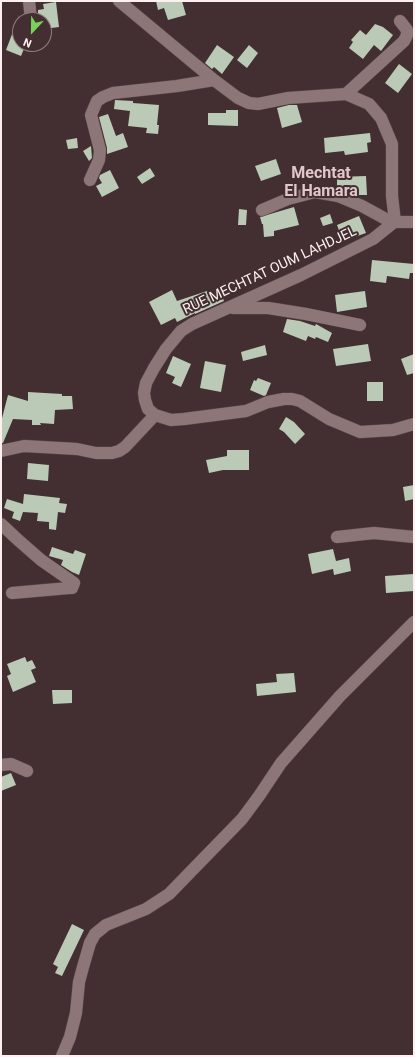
<!DOCTYPE html>
<style>
body{margin:0}
#map{position:relative;width:415px;height:1057px;overflow:hidden;background:#432f31;font-family:Roboto,sans-serif}
canvas{display:block}
.frame{position:absolute;inset:0;border:2px solid #fef0f1;pointer-events:none}
.north{position:absolute;left:12px;top:12px;width:40px;height:40px;box-sizing:border-box;background:#432f31;border:1px solid #8e7c7e;border-radius:50%;rotate:202deg;font-size:11px;font-weight:700;line-height:16px;text-align:center;color:#fef0f1}
.north::after{content:'';display:block;margin:auto;width:14px;height:18px;background:#78d259;clip-path:polygon(50% 0,100% 100%,50% 72%,0 100%)}
</style>
<div id="map">
<canvas width="415" height="1057"></canvas>
<div class="frame"></div>
<div class="north">N</div>
</div>
<script>
const ctx = document.querySelector('canvas').getContext('2d');
ctx.lineJoin = 'round';
function fill(path, color) {
  ctx.fillStyle = color;
  ctx.fill(path, 'evenodd');
}
function poly(rows) {
  const path = new Path2D();
  for (const r of rows) {
    path.moveTo(r[0], r[1]);
    for (let i = 2; i < r.length; i += 2) path.lineTo(r[i], r[i + 1]);
  }
  return path;
}
function stroke(path, color, width, dash) {
  ctx.strokeStyle = color;
  ctx.lineWidth = width;
  ctx.lineCap = dash ? 'butt' : 'round';
  ctx.setLineDash(dash || []);
  ctx.stroke(path);
}
function label(font, color, halo, rows, align = 'center') {
  ctx.font = font + ' Roboto,sans-serif';
  ctx.lineWidth = 4;
  ctx.setLineDash([]);
  ctx.textBaseline = 'middle';
  ctx.strokeStyle = halo;
  ctx.fillStyle = color;
  for (const [text, x, y, turn = 0] of rows) {
    ctx.save();
    ctx.translate(x, y);
    ctx.rotate((+turn || 0) * Math.PI / 180);
    ctx.textAlign = isNaN(turn) ? turn : align;
    if (halo) ctx.strokeText(text, 0, 0);
    ctx.fillText(text, 0, 0);
    ctx.restore();
  }
}
const building = poly([
 [156,1,182,1,186,15,168,20,164,8,158,10],
 [56,2,59,27,44,29,44,20,38,20,38,10,44,9,43,4],
 [19,16,20,44,26,44,21,56,6,50],
 [375,24,383,27,393,35,381,51,374,45,363,59,349,48,353,42,351,40,360,30,366,35],
 [217,45,234,57,222,74,214,67,212,69,205,63],
 [249,45,258,53,247,68,237,60],
 [399,64,412,74,398,93,385,83],
 [115,100,133,101,133,103,159,105,157,125,159,125,158,134,146,133,147,128,128,126,130,111,114,109],
 [289,105,297,105,302,122,282,128,277,108],
 [226,110,238,110,238,126,208,125,208,113,226,113],
 [108,114,116,136,123,133,128,147,107,154,107,148,99,117],
 [370,133,371,142,367,143,368,152,345,155,344,151,325,153,324,138],
 [77,138,78,148,68,149,66,140],
 [91,146,92,158,89,161,83,151],
 [276,159,281,174,261,181,255,166],
 [150,168,155,176,142,184,137,177],
 [110,170,119,188,102,197,96,186,102,183,99,178,100,175],
 [366,176,367,195,355,195,337,188,337,177],
 [294,207,299,225,274,231,274,236,264,237,263,224,262,224,260,217],
 [239,209,247,210,246,225,238,225],
 [330,214,333,223,323,226,320,218],
 [359,216,366,233,343,241,337,225],
 [372,260,414,264,413,273,410,273,409,279,387,276,386,283,370,281],
 [172,290,177,301,207,291,209,297,221,293,224,301,195,314,195,313,177,322,175,318,161,325,149,302],
 [365,291,367,307,337,312,335,295],
 [287,319,300,321,315,326,316,324,332,333,328,342,316,337,315,339,308,336,306,341,283,332],
 [368,344,371,361,336,366,333,349],
 [265,345,267,355,243,361,241,352],
 [414,354,414,373,407,375,401,359],
 [173,356,191,364,181,387,172,383,175,377,166,373],
 [205,361,226,365,221,392,200,388],
 [258,378,271,383,266,395,264,396,250,390,254,380,256,381],
 [367,382,383,382,383,401,367,401],
 [28,392,62,394,62,396,72,396,73,409,55,410,54,424,40,423,41,425,32,425,32,420,13,419,3,443,1,443,1,422,8,395,28,401],
 [286,417,294,422,305,434,295,444,284,432,279,429],
 [227,450,249,450,249,470,223,470,209,473,206,460,227,456],
 [28,463,49,465,48,481,27,479],
 [414,485,414,499,405,501,403,487],
 [24,494,60,498,59,503,67,504,65,513,58,512,56,530,49,529,49,522,37,521,38,513,23,512,20,521,12,518,14,512,4,508,7,499,23,504],
 [52,547,73,554,75,550,86,554,79,575,72,572,61,565,63,560,49,556],
 [333,549,336,561,349,558,351,571,334,575,333,569,312,574,308,554],
 [413,574,414,591,386,593,385,576],
 [25,657,27,662,32,660,36,668,31,670,36,682,13,692,7,676,11,674,7,664],
 [294,673,296,692,257,696,256,684,277,682,276,674],
 [52,690,72,690,72,703,53,704],
 [11,773,16,785,1,791,1,777],
 [72,924,84,930,62,976,55,973,58,967,53,964]
]);
const minor = poly([
 [29,1,31,20],
 [119,1,214,80,238,98,249,103,258,104,288,98,346,94,369,104,381,118,392,144,392,196,395,222,393,223,373,239,301,275,192,324,181,331,166,349,154,368,146,383,144,393,145,400,148,409,155,415,171,420,184,419,246,411,268,402,284,399,292,399,300,401,329,419,360,432,393,430,414,424],
 [346,94,404,41,407,35,407,30,400,21],
 [90,180,99,160,100,150,91,115,97,101,103,97,113,93,177,86,214,80],
 [262,210,288,199,315,192,338,196,362,206,393,223],
 [395,222,414,222],
 [233,308,268,308,306,314,360,325],
 [1,451,24,446,77,449,96,453,112,453,119,451,125,447,155,415],
 [1,524,17,539,41,560,74,583,72,588,69,588,12,593],
 [337,537,374,533,414,537],
 [1,765,11,764,27,771],
 [62,1056,70,1037,76,1013,79,982,83,967,90,943,95,934,106,925,146,909,169,894,242,819,259,796,281,763,340,696,414,622]
]);
const streetNames = [
 ["RUE MECHTAT OUM LAHDJEL",270,271,-25]
];
const quarterNames = [
 ["Mechtat",321,174],
 ["El Hamara",321,192]
];
fill(building, '#bbc9b7');
stroke(minor, '#5c4b4d', 13);
stroke(minor, '#8d7678', 12);
label('14px', '#fef0f1', '#432f31', streetNames);
label('bold 16px', '#e1c7ca', '#432f31', quarterNames);
</script>
